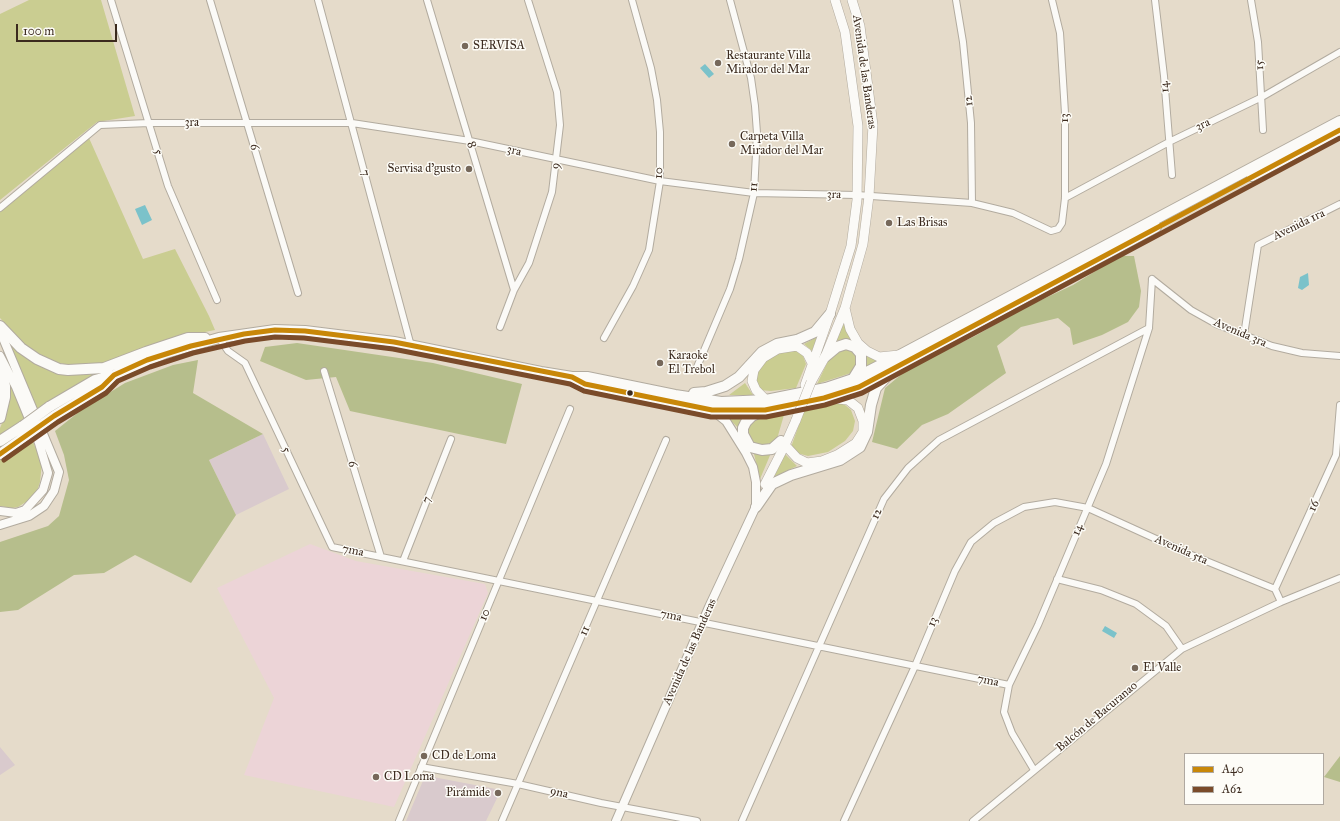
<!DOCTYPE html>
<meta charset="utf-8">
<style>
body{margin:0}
#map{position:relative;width:1340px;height:821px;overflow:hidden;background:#e5dbca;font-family:"IM FELL Great Primer",serif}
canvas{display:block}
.legend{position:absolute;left:1184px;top:753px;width:140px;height:52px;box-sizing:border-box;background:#fdfcf7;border:1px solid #afa8a0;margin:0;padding:5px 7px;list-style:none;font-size:12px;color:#3b2a1e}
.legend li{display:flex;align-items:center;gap:8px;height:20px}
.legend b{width:20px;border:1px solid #afa8a0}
.scale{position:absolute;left:16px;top:24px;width:101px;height:18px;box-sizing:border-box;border:2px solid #3b2a1e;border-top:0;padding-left:5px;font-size:12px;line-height:14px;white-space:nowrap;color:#3b2a1e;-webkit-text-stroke:3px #fdfcf7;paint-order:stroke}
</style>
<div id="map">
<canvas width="1340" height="821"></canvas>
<ul class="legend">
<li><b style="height:5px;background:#c88708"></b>A40</li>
<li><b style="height:5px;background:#7a4b2a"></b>A62</li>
</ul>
<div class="scale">100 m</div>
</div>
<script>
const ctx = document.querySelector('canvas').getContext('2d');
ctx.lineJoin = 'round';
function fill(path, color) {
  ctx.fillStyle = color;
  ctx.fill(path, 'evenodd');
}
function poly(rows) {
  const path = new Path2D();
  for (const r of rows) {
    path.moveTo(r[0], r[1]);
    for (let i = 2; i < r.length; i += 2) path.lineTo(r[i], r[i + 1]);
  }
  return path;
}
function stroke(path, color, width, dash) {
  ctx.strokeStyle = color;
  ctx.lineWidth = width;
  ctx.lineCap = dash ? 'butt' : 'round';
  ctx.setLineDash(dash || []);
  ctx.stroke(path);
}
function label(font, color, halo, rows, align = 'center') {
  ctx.font = font + ' "IM FELL Great Primer",serif';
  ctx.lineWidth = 3;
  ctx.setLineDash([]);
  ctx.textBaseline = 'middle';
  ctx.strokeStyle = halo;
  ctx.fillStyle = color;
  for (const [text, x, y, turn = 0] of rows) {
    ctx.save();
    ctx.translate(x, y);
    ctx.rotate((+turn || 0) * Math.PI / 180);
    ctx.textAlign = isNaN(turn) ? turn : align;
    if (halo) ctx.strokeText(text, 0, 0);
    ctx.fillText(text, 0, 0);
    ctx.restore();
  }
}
const built = poly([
 [310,544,356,561,485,584,488,593,394,807,244,775,274,698,217,588]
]);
const industrial = poly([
 [263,434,289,489,236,515,209,460],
 [0,747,15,765,0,775],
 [425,776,428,776,501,790,486,821,406,821]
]);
const green = poly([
 [29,0,101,0,135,116,97,122,0,200,0,14],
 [89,138,143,259,175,249,209,316,215,330,175,338,103,364,75,366,54,362,31,352,0,318,0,212],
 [844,323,851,340,843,339,836,341],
 [5,337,35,362,102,373,86,380,38,410],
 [817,337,812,351,804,344],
 [845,348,853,350,857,356,858,363,851,373,817,384,830,357,836,350],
 [789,350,799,351,803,356,806,364,796,388,771,391,760,390,755,383,756,372,763,362,777,354],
 [866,356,880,361,866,370],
 [5,370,25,418,0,435,0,428,7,412,8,401],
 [745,383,753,395,729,395],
 [835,402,845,405,851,410,855,421,853,431,845,441,828,452,808,456,797,453,791,447,805,408],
 [726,415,744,415,738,428],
 [784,415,777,439,770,443,763,446,754,445,749,440,747,425,753,419,763,416],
 [31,437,42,463,40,482,37,491,29,500,18,507,12,508,0,506,0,460],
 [771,453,760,479,754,454],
 [785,454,797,466,774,477]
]);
const forest = poly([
 [1120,256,1134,256,1141,291,1139,307,1128,322,1102,335,1073,345,1070,328,1058,318,1021,327,997,346,1006,373,948,414,922,425,897,449,872,442,885,388,909,368,975,336,1022,309,1073,285],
 [297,343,433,363,522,384,506,444,350,411,336,377,306,380,260,361,265,347],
 [198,360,193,393,263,434,209,460,236,515,191,583,135,555,104,573,74,575,18,610,0,612,0,542,48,526,59,516,69,480,64,455,55,431,80,411,125,383,173,365],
 [1340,756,1340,782,1324,777]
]);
const water = poly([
 [705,64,714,74,709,78,700,68],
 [145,205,152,220,142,225,135,209],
 [1308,273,1309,285,1302,290,1298,288,1300,277],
 [1105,626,1117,633,1114,638,1102,631]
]);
const minor = poly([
 [111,0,168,186,217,300],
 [210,0,298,293],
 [318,0,411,346],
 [427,0,514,290],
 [956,0,963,42,971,123,972,203],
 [1155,0,1164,76,1172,175],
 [1251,0,1258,42,1263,130],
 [1065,198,1169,142,1262,97,1340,52],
 [0,208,100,125,149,123,352,123,470,141,660,181,754,193,857,195,972,203,1013,213,1051,231,1058,229,1062,223,1065,198,1065,113,1060,33,1052,0],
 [1152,279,1191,310,1216,324,1272,346,1302,353,1340,356],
 [500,327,514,290,529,263,552,192,560,125,557,92,528,0],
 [1244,335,1258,245,1340,204],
 [219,338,228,351,245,363,332,547,1009,685],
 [604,338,633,286,649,250,660,181,660,132,657,100,651,68,632,0],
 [697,367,730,289,739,259,754,193,757,133,755,106,751,78,730,0],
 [324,371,381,557],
 [403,561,451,439],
 [1057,579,1101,590,1136,604,1166,626,1182,649],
 [1281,602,1275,589,1336,455,1340,405],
 [421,767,518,784,601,803,697,821],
 [1034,770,1012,733,1004,712,1009,685,1038,625,1106,464,1149,328,1152,279],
 [399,821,570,409],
 [502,821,666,440],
 [742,821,884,499,908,468,939,440,1149,328],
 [844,821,915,666,955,571,971,542,994,523,1024,507,1055,502,1088,508,1189,554,1275,589],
 [973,821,1182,649,1281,602,1340,578]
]);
const tertiary = poly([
 [0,331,59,472,54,491,44,506,29,516,0,525],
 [0,356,16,387,39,443,48,473,43,490,25,510,16,513,0,511],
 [712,410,726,421,746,453,753,467,756,482,756,507],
 [616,821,709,607,758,502]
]);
const secondary = poly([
 [845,308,850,329,858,343,867,351,879,357,899,355],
 [811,382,825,357,845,308,863,244,869,196,873,125,860,26,852,0],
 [805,385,830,314,851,246,857,200,858,126,845,32,835,0],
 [766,400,756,390,752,381,754,370,763,358,778,349,797,346,807,353,812,363],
 [785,445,797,458,807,463,822,461,837,455,856,443,863,432,863,421,858,408,848,400,826,398],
 [765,484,785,445,796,420]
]);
const trunk = poly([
 [1252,176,1340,130],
 [0,326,21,348,37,359,59,369,68,370,104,368,146,352,188,338,205,338],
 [825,357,837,347,846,344,855,347,861,354,861,366,853,379],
 [0,363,5,386,5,397,0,418],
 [574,378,585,384,712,410,765,410,824,398,859,387,1156,227],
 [694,393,706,392,725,386,739,377,762,352,777,344,797,340,815,332,830,314],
 [49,407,95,380,114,375,166,353,219,338,275,330,305,331,394,342,541,372,572,377,587,377,675,395,721,402,766,400,826,388,853,379,900,355,1340,121],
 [761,412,752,416,746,422,743,428,743,434,750,447,762,450,772,449,781,441],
 [54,416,102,387,113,376],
 [0,441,23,426],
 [0,454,27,435],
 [756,507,772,484,791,475,840,460,860,447,867,432,871,405,876,388,888,375]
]);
const secondaryBridge = poly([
 [796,420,811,382]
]);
const trunkBridge = poly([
 [23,426,49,407],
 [27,435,54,416]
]);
const bus1 = poly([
 [0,454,54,416,102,387,114,375,147,360,191,346,244,334,275,330,305,331,394,342,572,377,585,384,712,410,765,410,824,398,859,387,1340,130]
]);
const bus2 = poly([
 [4,460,58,422,106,393,118,381,150,367,193,353,245,341,275,337,304,338,393,349,570,384,584,391,711,417,766,417,825,405,862,393,1340,138]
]);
const markers = [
 [465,46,4,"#76685a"],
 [718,63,4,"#76685a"],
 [732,144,4,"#76685a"],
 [469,169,4,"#76685a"],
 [889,223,4,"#76685a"],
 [660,363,4,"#76685a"],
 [630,393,3.5,"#3b2a1e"],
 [1135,668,4,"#76685a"],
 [424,756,4,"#76685a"],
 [376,777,4,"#76685a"],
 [498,793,4,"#76685a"]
];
const poiNames = [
 ["SERVISA",473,46],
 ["Restaurante Villa",726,56],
 ["Mirador del Mar",726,70],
 ["Carpeta Villa",740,137],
 ["Mirador del Mar",740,151],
 ["Servisa d'gusto",461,169,"right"],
 ["Las Brisas",897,223],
 ["Karaoke",668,356],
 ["El Trebol",668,370],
 ["El Valle",1143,668],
 ["CD de Loma",432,756],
 ["CD Loma",384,777],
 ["Pirámide",490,793,"right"]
];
const streetNames = [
 ["15",1260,65,-93],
 ["Avenida de las Banderas",864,72,82],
 ["14",1165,87,-94],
 ["12",969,101,-95],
 ["13",1065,118,-91],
 ["3ra",192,123],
 ["3ra",1203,125,-25],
 ["8",471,145,73],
 ["6",254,147,73],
 ["3ra",514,151,13],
 ["5",158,152,73],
 ["9",556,166,-83],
 ["7",365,173,75],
 ["10",659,173,-88],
 ["11",754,187,-85],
 ["3ra",834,195,2],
 ["Avenida 1ra",1299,225,-26],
 ["Avenida 3ra",1240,333,23],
 ["5",286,450,64],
 ["6",352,464,73],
 ["7",427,500,-69],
 ["16",1314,506,-66],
 ["12",877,514,-66],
 ["14",1078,530,-67],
 ["Avenida 5ta",1181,550,24],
 ["7ma",353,551,12],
 ["10",485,615,-67],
 ["7ma",671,616,12],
 ["13",933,622,-68],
 ["11",585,631,-66],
 ["Avenida de las Banderas",690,652,-66],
 ["7ma",988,681,12],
 ["Balcón de Bacuranao",1097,717,-40],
 ["9na",559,793,13]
];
fill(built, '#ecd4d7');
fill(industrial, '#d9cacd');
fill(green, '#cacd91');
fill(forest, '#b6be8c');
fill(water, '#7bc2ca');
stroke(minor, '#b2ab9f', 8);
stroke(tertiary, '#b2ab9f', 10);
stroke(secondary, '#b2ab9f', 10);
stroke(trunk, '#b2ab9f', 12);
stroke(minor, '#fbfaf7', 6);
stroke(tertiary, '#fbfaf7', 8);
stroke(secondary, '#fbfaf7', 9);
stroke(trunk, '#fbfaf7', 10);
stroke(secondaryBridge, '#b2ab9f', 10, []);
stroke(trunkBridge, '#b2ab9f', 12, []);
stroke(secondaryBridge, '#fbfaf7', 9);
stroke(trunkBridge, '#fbfaf7', 10);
stroke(bus1, '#c88708', 5);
stroke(bus2, '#7a4b2a', 5);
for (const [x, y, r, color] of markers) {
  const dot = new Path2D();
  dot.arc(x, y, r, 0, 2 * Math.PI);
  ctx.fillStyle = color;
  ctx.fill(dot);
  stroke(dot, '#fdfcf7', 1.5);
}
label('12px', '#3b2a1e', '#fdfcf7', poiNames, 'left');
label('12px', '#3b2a1e', '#fdfcf7', streetNames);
</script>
